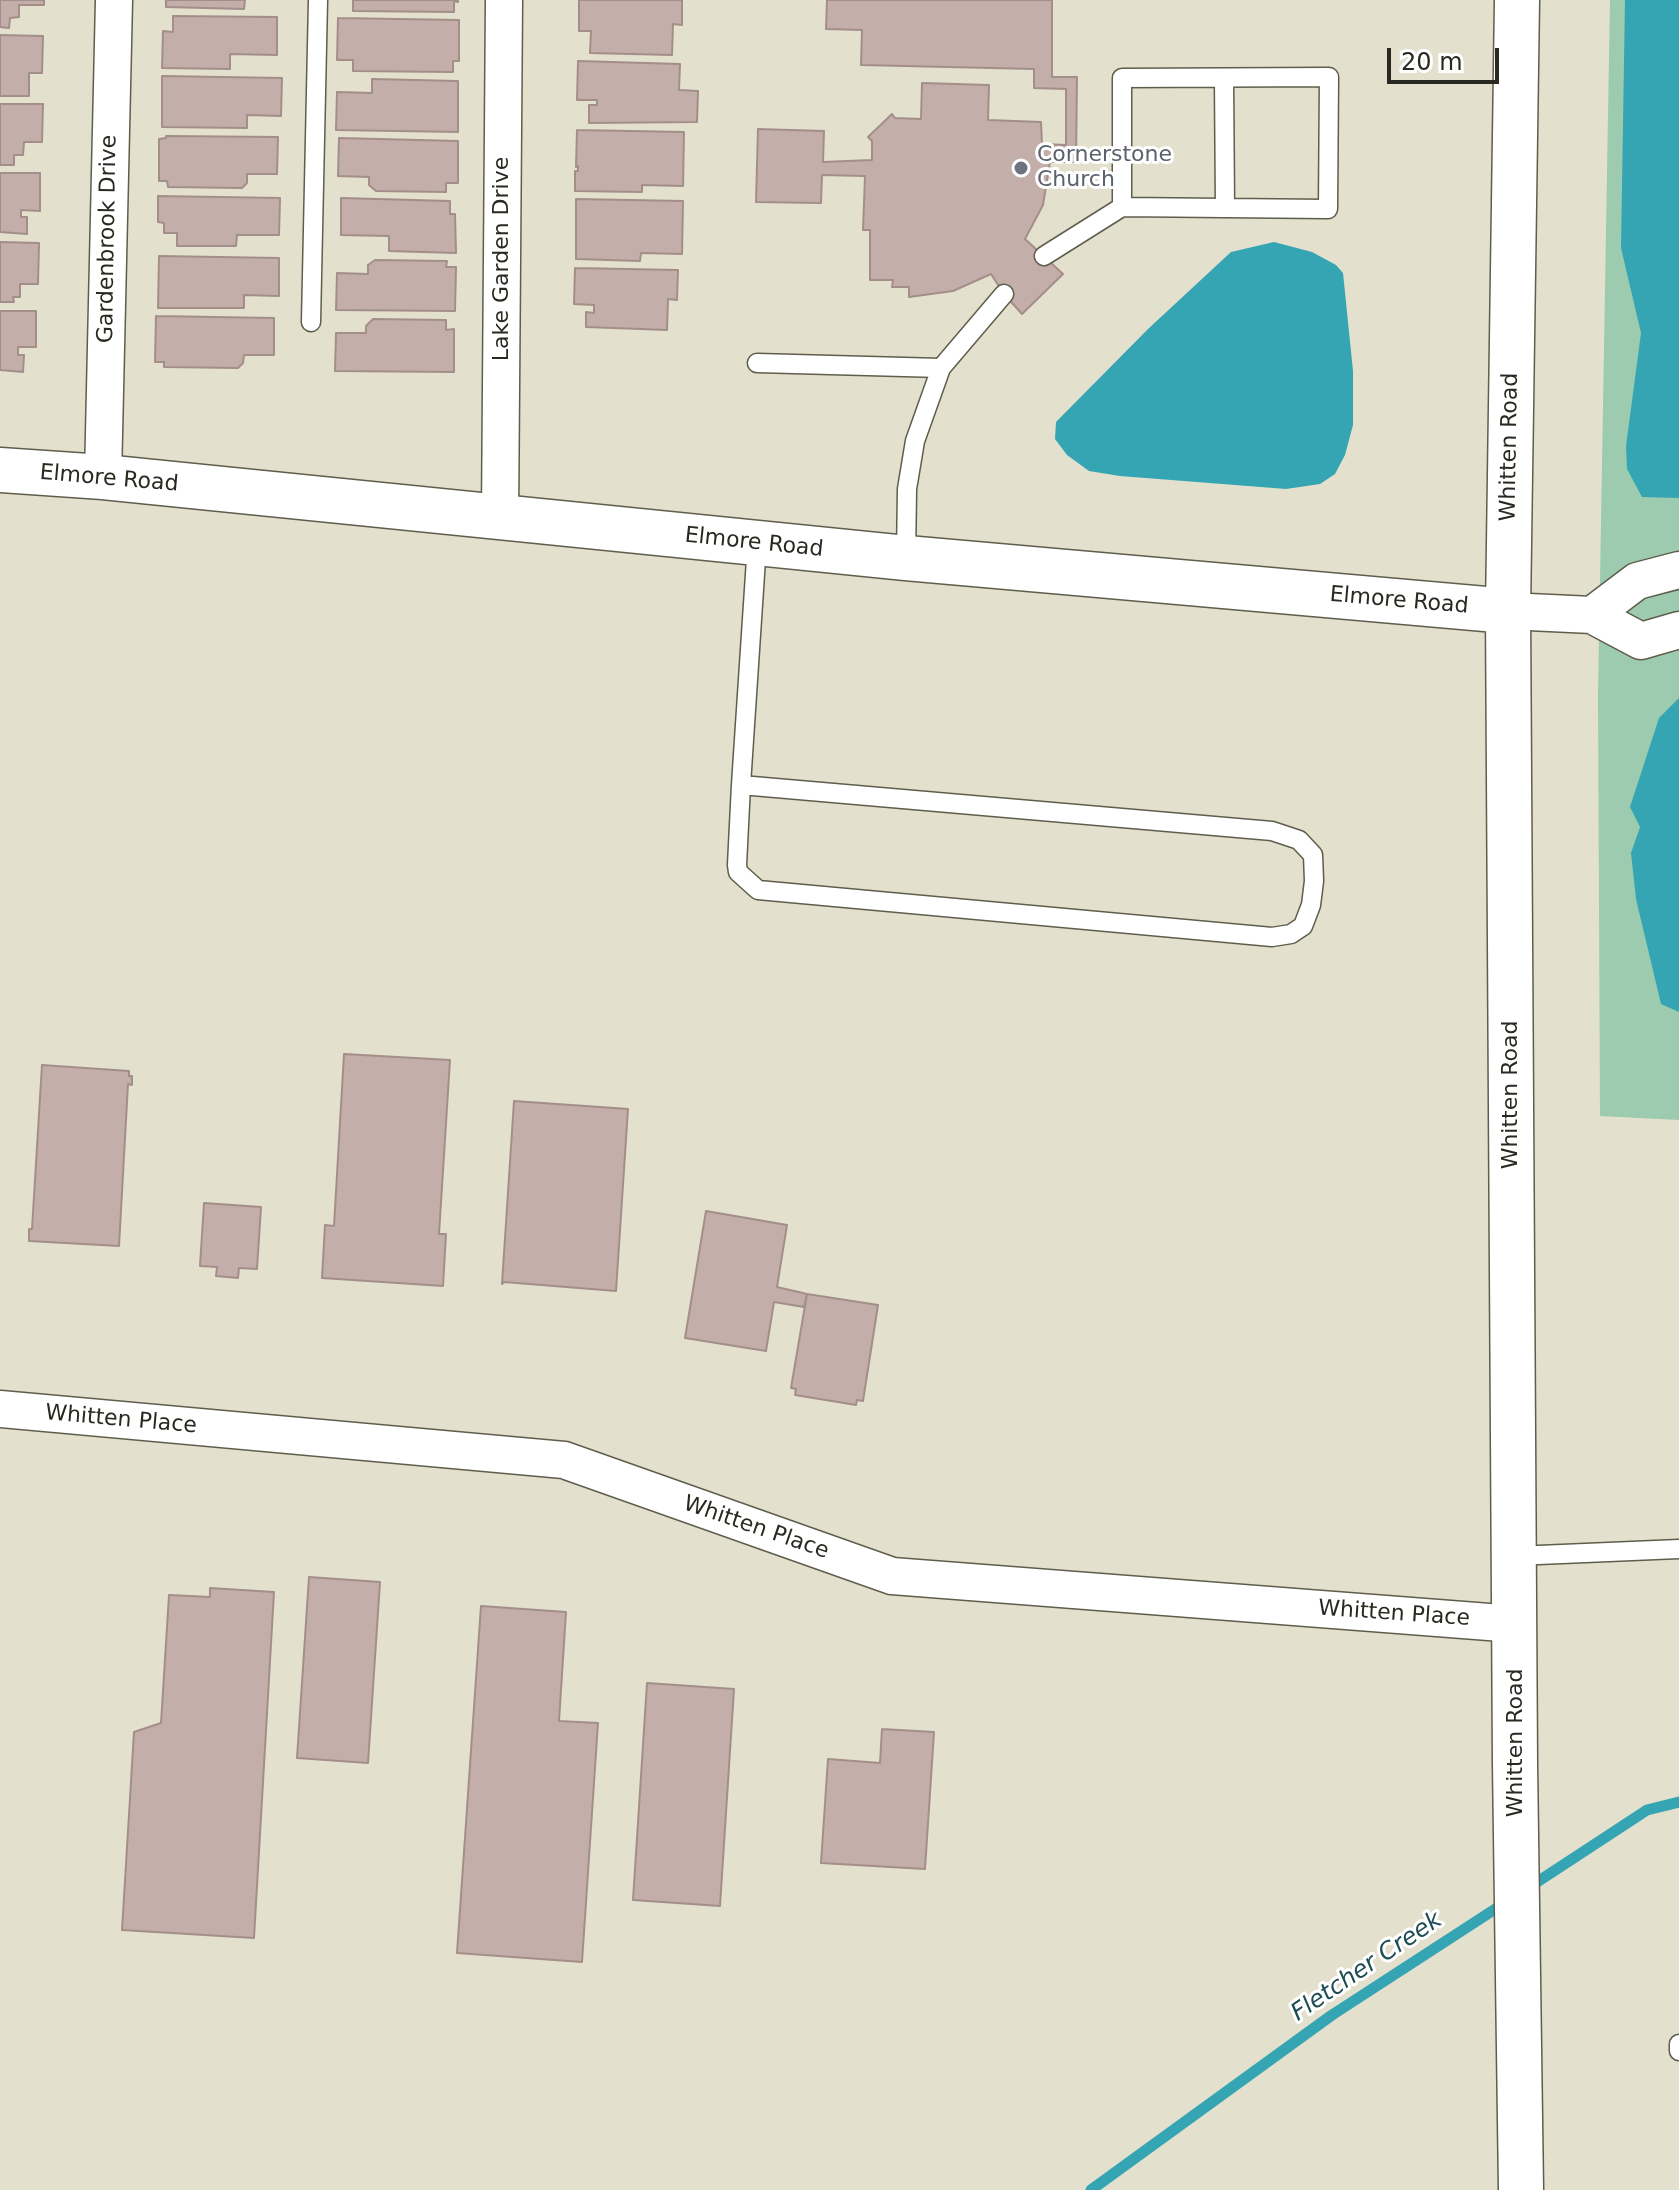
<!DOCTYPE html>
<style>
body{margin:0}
#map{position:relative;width:1679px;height:2190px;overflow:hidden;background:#e3e0cd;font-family:"DejaVu Sans",sans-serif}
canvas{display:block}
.scale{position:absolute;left:1387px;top:48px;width:112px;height:36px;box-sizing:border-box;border:4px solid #292821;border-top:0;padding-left:10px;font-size:24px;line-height:28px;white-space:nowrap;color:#292821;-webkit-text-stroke:6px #fff;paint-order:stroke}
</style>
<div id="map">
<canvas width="1679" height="2190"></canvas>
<div class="scale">20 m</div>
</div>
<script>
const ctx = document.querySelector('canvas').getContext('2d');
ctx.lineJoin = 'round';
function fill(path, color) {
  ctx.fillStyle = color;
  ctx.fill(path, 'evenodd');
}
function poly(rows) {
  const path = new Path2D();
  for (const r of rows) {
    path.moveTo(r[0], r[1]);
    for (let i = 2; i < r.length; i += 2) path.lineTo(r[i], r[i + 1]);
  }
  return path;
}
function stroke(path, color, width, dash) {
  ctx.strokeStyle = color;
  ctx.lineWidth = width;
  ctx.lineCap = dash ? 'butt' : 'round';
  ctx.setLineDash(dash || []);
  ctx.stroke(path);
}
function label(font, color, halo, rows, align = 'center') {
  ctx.font = font + ' "DejaVu Sans",sans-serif';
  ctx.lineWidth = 6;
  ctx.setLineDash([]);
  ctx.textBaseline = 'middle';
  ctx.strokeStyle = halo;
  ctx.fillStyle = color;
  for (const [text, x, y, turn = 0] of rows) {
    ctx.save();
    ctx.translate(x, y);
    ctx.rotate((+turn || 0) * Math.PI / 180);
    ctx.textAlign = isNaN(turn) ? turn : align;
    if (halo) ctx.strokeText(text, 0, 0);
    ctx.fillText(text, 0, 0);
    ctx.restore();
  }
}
const green = poly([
 [1610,0,1679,0,1679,1120,1600,1116,1598,695]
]);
const water = poly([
 [1625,0,1679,0,1679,498,1642,497,1627,469,1626,446,1641,333,1621,248],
 [1274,242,1312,252,1336,265,1343,273,1353,371,1353,425,1345,455,1335,474,1320,484,1286,489,1120,476,1089,471,1067,455,1055,439,1056,422,1148,329,1231,252],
 [1679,698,1679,1012,1661,1004,1636,899,1631,853,1640,827,1630,807,1659,718]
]);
const stream = poly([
 [1528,1888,1647,1810,1679,1802],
 [1091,2190,1332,2015,1506,1902]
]);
const building = poly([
 [0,0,44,0,44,5,19,5,19,17,10,18,9,28,0,27,0,0],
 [166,0,245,0,244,9,166,7,166,0],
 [353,0,458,0,458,2,454,1,454,12,353,11,353,0],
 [579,0,682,0,682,25,673,24,672,55,590,53,591,31,579,31,579,0],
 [827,0,1052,0,1052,77,1077,77,1076,162,1050,162,1043,205,1025,239,1063,274,1022,314,1004,294,991,274,953,291,909,297,909,287,892,287,893,280,870,280,870,230,863,230,865,176,822,175,821,203,756,202,758,129,824,131,823,162,872,160,872,141,868,137,892,114,895,118,921,119,922,83,989,85,988,120,1041,122,1042,144,1066,145,1066,89,1034,88,1034,69,861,65,862,30,826,29,827,0],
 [173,16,277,17,277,55,230,54,230,69,162,68,163,31,173,32,173,16],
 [338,18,459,20,459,61,453,61,453,72,353,71,353,60,337,60,338,18],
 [0,35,43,36,42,73,29,73,29,96,0,96,0,35],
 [578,61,680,64,679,90,698,91,697,122,589,123,589,105,597,105,597,100,577,100,578,61],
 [162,76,282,78,281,116,247,115,247,128,162,127,162,76],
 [372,79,458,81,458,132,336,130,337,92,372,93,372,79],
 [0,104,43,104,42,142,24,142,23,155,14,155,14,165,0,165,0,104],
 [577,130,684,132,683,186,642,185,642,192,575,191,575,171,578,171,578,166,576,167,577,130],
 [166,136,278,137,277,174,247,174,247,183,242,188,168,187,167,181,159,181,159,139,166,138,166,136],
 [339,138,458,141,458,183,446,183,446,192,376,191,369,185,369,177,338,176,339,138],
 [0,173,40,173,40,211,21,210,21,217,27,217,27,234,0,232,0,173],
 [158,196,280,198,279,235,237,235,236,246,177,246,177,233,164,233,164,223,158,222,158,196],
 [341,198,450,201,450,214,455,214,456,253,389,251,389,236,341,235,341,198],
 [576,199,683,201,682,254,641,253,640,261,576,259,576,199],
 [0,242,39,243,38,284,20,284,20,297,13,297,14,302,0,302,0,242],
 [159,256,279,258,279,296,244,295,244,308,158,308,159,256],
 [375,260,447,261,446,267,456,267,455,311,336,310,337,273,368,274,368,265,375,260],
 [575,268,678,270,677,300,668,299,667,330,586,327,586,312,594,313,594,305,574,304,575,268],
 [0,311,36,311,36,347,18,347,18,355,24,355,23,372,0,370,0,311],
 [156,316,274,318,274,355,244,355,243,363,238,368,164,367,164,362,155,362,156,316],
 [373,319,446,320,446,330,454,329,454,372,335,371,336,333,366,333,366,326,373,319],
 [344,1054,450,1060,439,1234,446,1234,443,1286,322,1278,325,1225,334,1226,344,1054],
 [42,1065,129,1071,129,1076,132,1076,132,1085,128,1084,119,1246,29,1241,29,1229,32,1229,42,1065],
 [514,1101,628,1109,616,1291,504,1282,502,1284,514,1101],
 [204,1203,261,1207,257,1269,239,1268,238,1278,216,1276,217,1267,200,1266,204,1203],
 [706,1211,787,1225,777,1287,807,1294,804,1307,774,1302,766,1351,685,1338,706,1211],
 [807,1294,878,1305,863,1401,857,1400,856,1405,795,1395,796,1389,791,1388,807,1294],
 [309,1577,380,1582,368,1763,297,1758,309,1577],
 [210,1588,274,1592,254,1938,122,1930,134,1732,161,1723,169,1595,210,1597,210,1588],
 [481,1606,566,1612,559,1721,598,1723,582,1962,457,1953,481,1606],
 [647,1683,734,1689,720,1906,633,1900,647,1683],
 [882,1729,934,1732,925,1869,821,1863,828,1759,880,1763,882,1729]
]);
const lane = poly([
 [1224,79,1225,208],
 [1044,256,1122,207,1328,209,1329,77,1122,78,1122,207],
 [311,322,318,0],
 [757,363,941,368],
 [906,558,907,489,915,441,941,368,1004,294],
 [741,785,1272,831,1299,840,1313,855,1314,881,1311,905,1303,926,1291,934,1272,937,758,890,738,872,737,865,741,785,757,544],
 [1515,1556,1679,1549],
 [1679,2044,1679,2051]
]);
const street = poly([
 [103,477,114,0],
 [500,518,504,0],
 [1508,611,1592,615,1641,641,1679,630],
 [1592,615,1637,581,1679,570],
 [0,1409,564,1460,892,1576,1515,1624]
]);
const secondary = poly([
 [1517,0,1508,611,1515,1764,1521,2190],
 [0,470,103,477,906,558,1508,611]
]);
const markers = [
 [1021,168,8,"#6b7280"]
];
const worshipNames = [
 ["Cornerstone",1037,155],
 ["Church",1037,180]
];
const streetNames = [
 ["Gardenbrook Drive",108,239,-89],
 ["Lake Garden Drive",502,259,-90],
 ["Whitten Road",1510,447,-89],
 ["Elmore Road",109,479,5],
 ["Elmore Road",754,543,6],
 ["Elmore Road",1399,601,5],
 ["Whitten Road",1511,1095,-90],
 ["Whitten Place",121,1420,5],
 ["Whitten Place",756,1528,19],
 ["Whitten Place",1394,1614,4],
 ["Whitten Road",1516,1743,-90]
];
const waterNames = [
 ["Fletcher Creek",1367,1967,-34]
];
fill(green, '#9ccbaf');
fill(water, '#35a5b4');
stroke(stream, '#35a5b4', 11);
fill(building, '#c3aea9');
stroke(building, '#a38e8a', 2);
stroke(lane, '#5f5d4c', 21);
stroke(street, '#5f5d4c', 39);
stroke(secondary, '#5f5d4c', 47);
stroke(lane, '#fff', 18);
stroke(street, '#fff', 36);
stroke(secondary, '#fff', 44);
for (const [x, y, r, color] of markers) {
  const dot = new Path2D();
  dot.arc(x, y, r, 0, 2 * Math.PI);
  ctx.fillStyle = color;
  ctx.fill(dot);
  stroke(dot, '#fff', 3);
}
label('22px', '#5b616d', '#fff', worshipNames, 'left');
label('22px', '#292821', '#fff', streetNames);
label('italic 24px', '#1d4d53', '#fff', waterNames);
</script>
